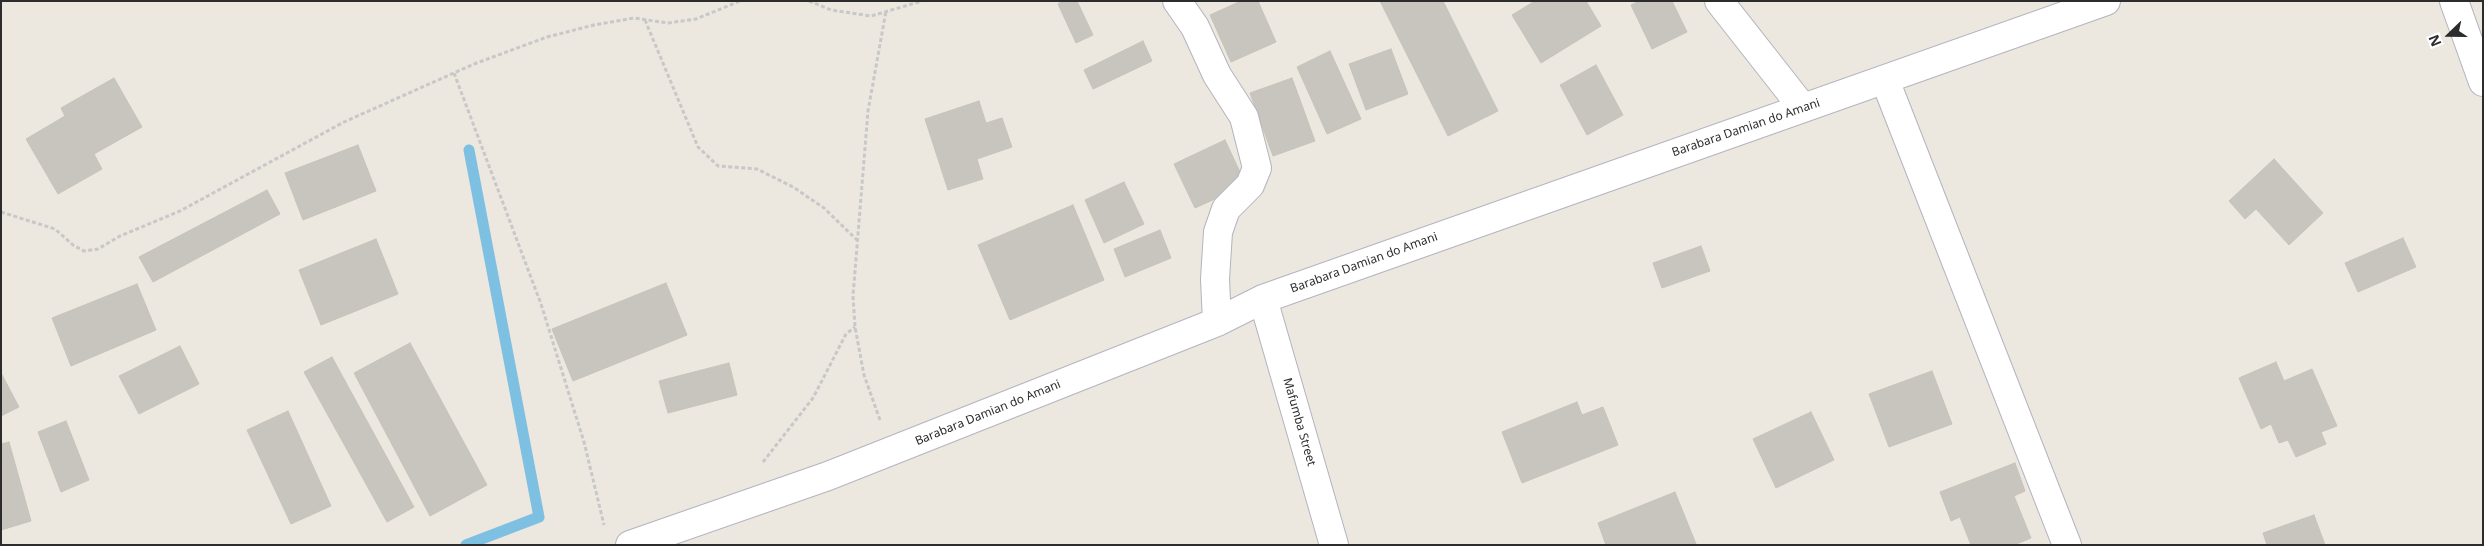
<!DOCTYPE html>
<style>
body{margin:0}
#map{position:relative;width:2484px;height:546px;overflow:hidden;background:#ece7df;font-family:"Noto Sans",sans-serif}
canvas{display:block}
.frame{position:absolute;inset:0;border:2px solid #2c2c2c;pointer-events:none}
.north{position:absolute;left:2424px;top:10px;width:50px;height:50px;-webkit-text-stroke:4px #fff;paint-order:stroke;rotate:248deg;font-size:14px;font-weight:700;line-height:20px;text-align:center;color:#2c2c2c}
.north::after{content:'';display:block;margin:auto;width:18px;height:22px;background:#2c2c2c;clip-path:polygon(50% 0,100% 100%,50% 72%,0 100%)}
</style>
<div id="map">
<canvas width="2484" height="546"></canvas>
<div class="frame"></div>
<div class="north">N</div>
</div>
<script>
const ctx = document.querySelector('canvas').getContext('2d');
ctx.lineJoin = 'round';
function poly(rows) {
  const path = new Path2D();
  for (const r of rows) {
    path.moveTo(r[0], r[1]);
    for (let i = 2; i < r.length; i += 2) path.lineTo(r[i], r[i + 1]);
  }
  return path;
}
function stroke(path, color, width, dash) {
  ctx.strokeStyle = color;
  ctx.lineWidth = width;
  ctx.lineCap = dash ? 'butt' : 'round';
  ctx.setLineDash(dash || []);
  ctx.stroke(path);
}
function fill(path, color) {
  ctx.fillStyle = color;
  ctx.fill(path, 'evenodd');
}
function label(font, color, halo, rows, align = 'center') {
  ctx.font = font + ' "Noto Sans",sans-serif';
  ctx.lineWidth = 5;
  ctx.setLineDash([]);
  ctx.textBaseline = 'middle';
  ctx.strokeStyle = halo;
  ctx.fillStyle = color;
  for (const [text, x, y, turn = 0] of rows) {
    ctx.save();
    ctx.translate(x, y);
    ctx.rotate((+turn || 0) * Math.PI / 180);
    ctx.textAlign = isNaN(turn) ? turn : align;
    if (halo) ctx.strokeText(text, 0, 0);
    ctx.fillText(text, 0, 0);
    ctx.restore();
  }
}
const stream = poly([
 [466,545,539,517,469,150]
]);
const building = poly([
 [1063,1,1077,1,1093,35,1076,43,1058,4,1063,1],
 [1241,1,1258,1,1276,42,1231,62,1210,15,1241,1],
 [1380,1,1443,1,1498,111,1448,136,1380,1],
 [1535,1,1586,1,1601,26,1541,63,1512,15,1535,1],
 [1639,1,1672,1,1687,32,1652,49,1631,5,1639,1],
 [1143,41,1152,61,1093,89,1084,70,1143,41],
 [1391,49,1408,94,1366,110,1349,64,1391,49],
 [1330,51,1361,119,1327,134,1297,67,1330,51],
 [1596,65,1623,115,1587,135,1560,85,1596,65],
 [114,78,142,127,94,154,102,169,58,194,26,139,65,116,61,108,114,78],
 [1292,78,1315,141,1273,156,1250,93,1292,78],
 [979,101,986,123,1002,118,1012,147,977,159,983,179,948,190,925,119,979,101],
 [1225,140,1246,185,1195,208,1174,164,1225,140],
 [358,145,376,191,303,220,285,173,358,145],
 [2274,159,2323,213,2289,245,2256,209,2245,219,2229,201,2274,159],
 [1124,182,1144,224,1104,243,1085,200,1124,182],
 [267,190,280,214,153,282,139,257,267,190],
 [1073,205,1104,280,1010,320,978,245,1073,205],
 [1160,230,1171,258,1125,277,1114,249,1160,230],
 [2403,238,2416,267,2358,292,2345,263,2403,238],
 [376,239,398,294,321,325,299,270,376,239],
 [1701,246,1710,271,1662,288,1653,263,1701,246],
 [666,283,687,335,573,381,552,329,666,283],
 [137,284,156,330,71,366,52,318,137,284],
 [410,343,487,485,430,516,354,373,410,343],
 [180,346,199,384,139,414,119,376,180,346],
 [332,357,414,507,387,522,304,372,332,357],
 [2276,362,2284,381,2312,369,2337,426,2321,432,2326,444,2296,457,2288,440,2279,443,2271,424,2261,429,2239,378,2276,362],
 [729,363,737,395,668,413,659,381,729,363],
 [1932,371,1952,424,1889,447,1869,394,1932,371],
 [1,373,19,407,1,416,1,373],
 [1577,402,1582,415,1603,407,1618,445,1522,483,1502,432,1577,402],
 [288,411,331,506,291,524,247,430,288,411],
 [1811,412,1834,460,1776,488,1753,439,1811,412],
 [66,421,89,480,61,492,38,432,66,421],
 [9,442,31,521,1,530,1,444,9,442],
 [2015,463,2025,491,2014,496,2031,538,2014,545,1971,545,1960,517,1951,521,1940,492,2015,463],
 [1675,492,1696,544,1606,545,1598,523,1675,492],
 [2314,515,2325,545,2267,545,2263,533,2314,515]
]);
const path = poly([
 [809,1,831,10,871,16,922,1],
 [645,20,698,147,718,166,757,169,793,187,824,208,858,241],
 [454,73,541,304,584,442,604,525],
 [1,212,55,229,73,245,84,251,98,249,120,236,180,211,344,122,474,64,547,37,594,25,634,18,668,23,696,19,740,1],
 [880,420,864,375,855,327,853,296,868,111,886,11],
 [763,462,813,398,846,334,855,327]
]);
const street = poly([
 [1177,1,1195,27,1217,75,1244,117,1257,168,1250,185,1226,209,1218,232,1215,279,1217,322],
 [1719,1,1803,108],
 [2454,1,2483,82],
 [1885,80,2067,545],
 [1263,299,1334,545],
 [630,545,828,476,1217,322,1263,299,2106,1]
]);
const streetNames = [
 ["Barabara Damian do Amani",1746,128,-19],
 ["Barabara Damian do Amani",1364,263,-20],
 ["Barabara Damian do Amani",988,413,-22],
 ["Mafumba Street",1299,422,74]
];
stroke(stream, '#7ec0e2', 11);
fill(building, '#c8c5be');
stroke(building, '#c7c3b9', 1);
stroke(street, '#b3b4be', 30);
stroke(path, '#c8c8c8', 3, [4, 2.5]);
stroke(street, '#fff', 28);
label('12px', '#2c2c2c', '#fff', streetNames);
</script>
